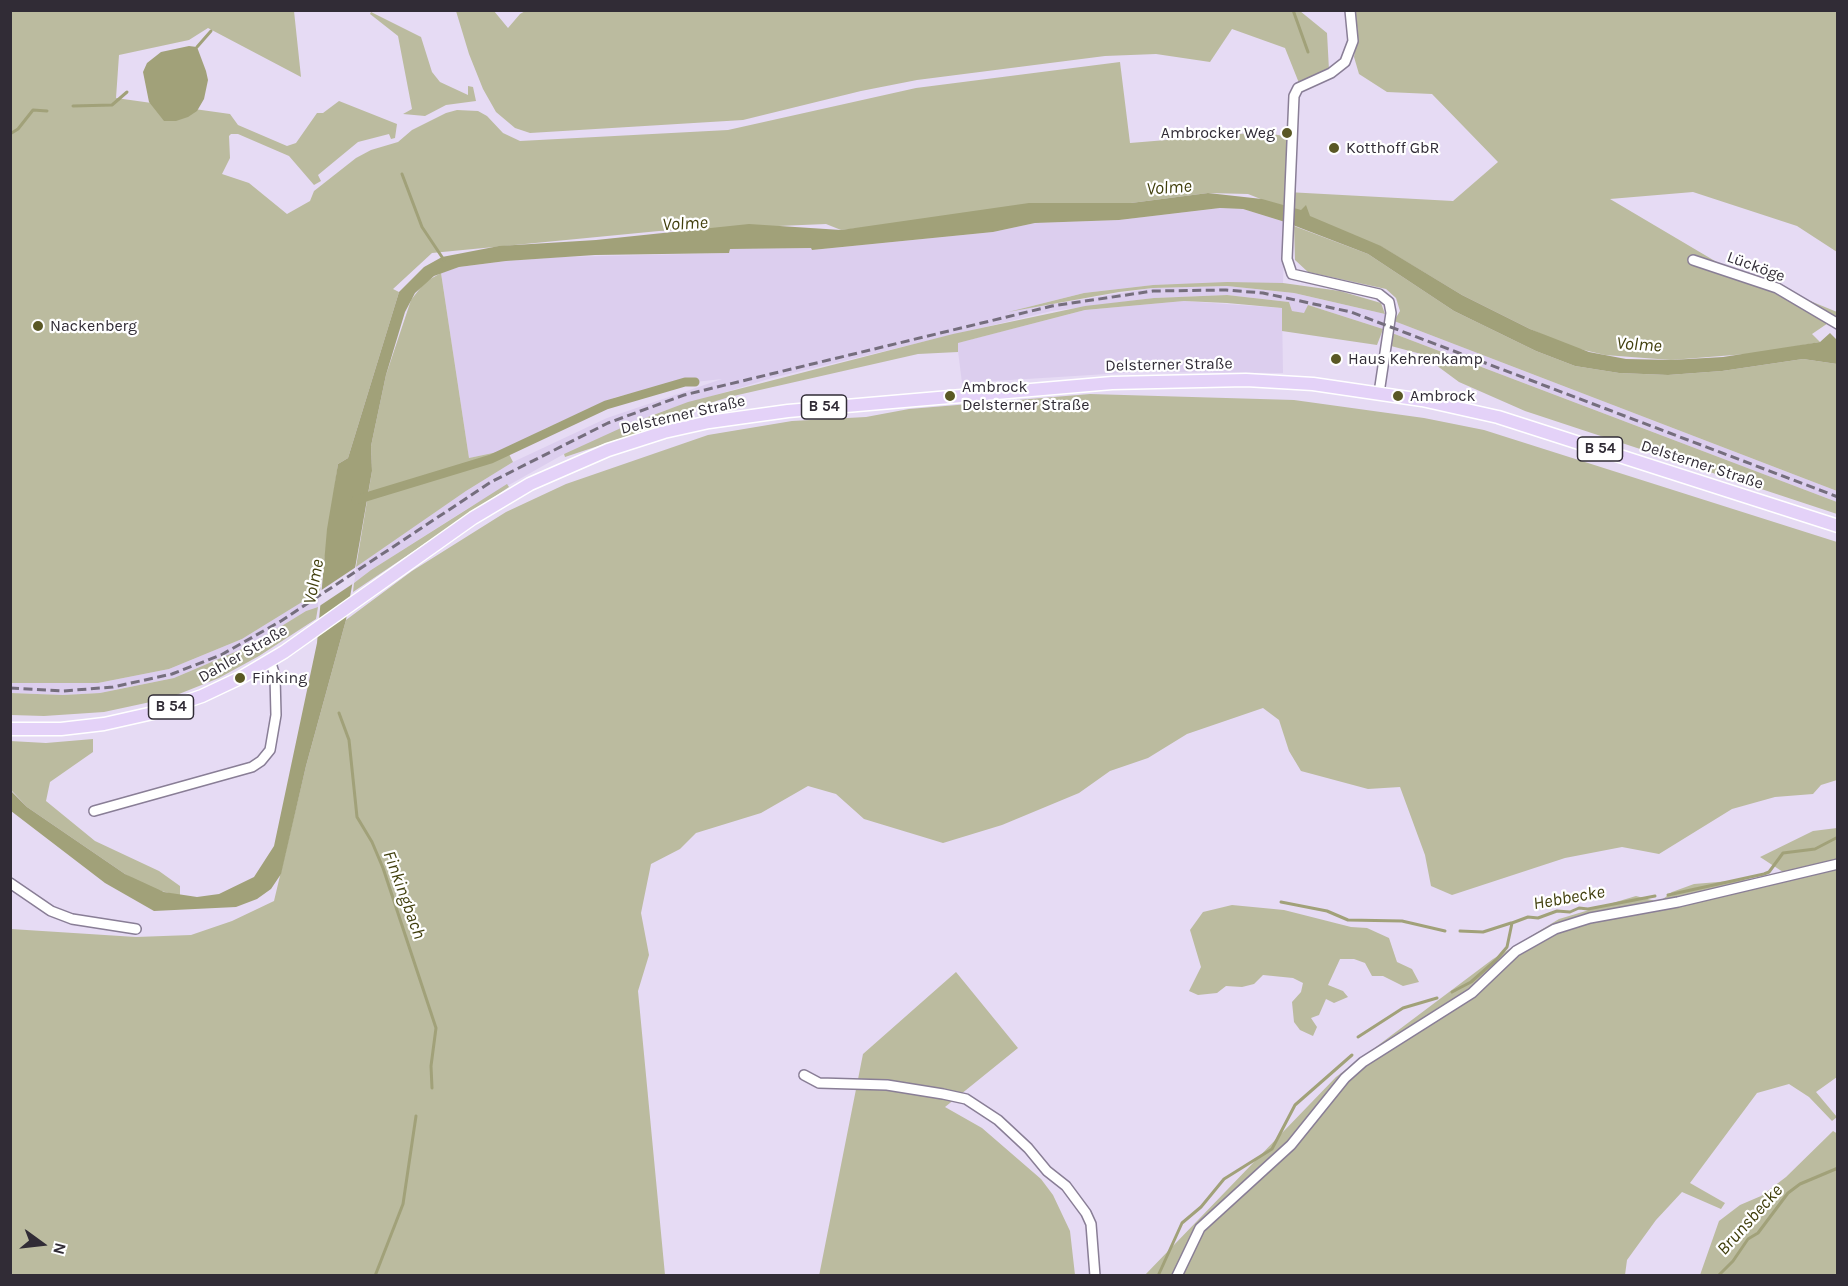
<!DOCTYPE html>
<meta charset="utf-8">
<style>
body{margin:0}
#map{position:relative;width:1848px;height:1286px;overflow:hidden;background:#e6dbf4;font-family:Karla,sans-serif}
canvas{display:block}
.frame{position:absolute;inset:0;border:12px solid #312c36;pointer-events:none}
.north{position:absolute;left:12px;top:1214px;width:60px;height:60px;-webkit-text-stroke:4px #fff;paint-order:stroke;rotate:105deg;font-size:16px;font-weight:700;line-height:24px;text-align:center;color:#312c36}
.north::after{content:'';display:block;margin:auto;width:21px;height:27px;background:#312c36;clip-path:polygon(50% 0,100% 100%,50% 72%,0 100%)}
</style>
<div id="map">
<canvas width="1848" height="1286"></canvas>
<div class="frame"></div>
<div class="north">N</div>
</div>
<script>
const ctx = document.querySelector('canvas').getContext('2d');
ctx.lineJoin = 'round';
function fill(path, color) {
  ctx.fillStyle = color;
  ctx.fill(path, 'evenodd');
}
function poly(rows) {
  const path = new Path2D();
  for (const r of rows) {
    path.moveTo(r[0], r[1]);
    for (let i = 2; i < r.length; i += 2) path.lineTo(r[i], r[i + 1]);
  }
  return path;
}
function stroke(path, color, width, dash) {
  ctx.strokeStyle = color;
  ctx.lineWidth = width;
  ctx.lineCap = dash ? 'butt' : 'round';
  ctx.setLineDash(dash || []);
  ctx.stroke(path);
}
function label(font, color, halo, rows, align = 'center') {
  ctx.font = font + ' Karla,sans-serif';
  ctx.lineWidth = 4.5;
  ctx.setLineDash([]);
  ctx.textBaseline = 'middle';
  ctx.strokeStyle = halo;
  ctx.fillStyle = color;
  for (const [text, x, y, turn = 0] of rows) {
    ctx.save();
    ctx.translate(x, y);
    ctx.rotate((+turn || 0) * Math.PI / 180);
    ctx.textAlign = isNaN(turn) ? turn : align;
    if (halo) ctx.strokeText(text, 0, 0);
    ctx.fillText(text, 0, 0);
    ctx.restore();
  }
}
const built = poly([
 [1220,208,1243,209,1285,222,1283,283,1153,285,1084,293,1020,309,1153,288,1227,286,1294,293,1385,314,1383,329,1308,305,1305,314,1292,311,1289,302,1227,295,1154,298,1052,311,772,378,660,412,564,454,470,507,371,570,354,583,356,567,466,491,513,462,607,418,722,379,668,385,616,397,544,429,507,450,469,458,441,273,459,267,506,261,562,257,729,253,730,249,811,248,812,250,993,232,1035,223,1119,220],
 [1184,301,1282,308,1283,373,1139,372,962,383,957,343,1085,310],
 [1394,321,1837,491,1837,502,1392,333],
 [320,591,318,607,306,611,249,646,174,678,100,693,63,695,11,693,10,683,98,683,169,669,242,639]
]);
const green = poly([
 [527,10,1300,11,1327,33,1329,70,1299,83,1285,48,1232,29,1210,62,1156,54,1105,56,917,80,861,91,743,120,530,133,515,128,496,112,483,89,469,54,456,11,494,11,508,28,520,14],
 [11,11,294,11,301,77,208,28,189,40,119,55,116,98,230,114,238,125,287,146,296,143,317,113,323,113,339,101,397,124,395,138,391,139,389,134,358,142,318,175,321,181,314,185,289,156,238,134,231,134,229,136,230,158,222,174,249,183,287,214,310,201,314,191,356,158,371,150,398,142,412,130,446,113,457,110,478,111,487,116,503,133,520,141,728,130,916,88,1120,62,1130,143,1263,132,1288,137,1287,192,1453,201,1498,162,1432,94,1387,92,1359,74,1354,57,1358,32,1354,11,1837,11,1837,252,1797,226,1693,192,1610,199,1720,264,1837,312,1837,317,1812,334,1820,342,1759,353,1671,360,1605,355,1571,347,1530,329,1462,295,1382,247,1248,194,1208,193,1131,203,1081,205,841,230,826,224,659,231,432,253,393,289,399,292,348,458,338,464,320,591,242,639,169,669,98,683,11,683],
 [371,12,421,37,432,72,440,82,468,95,468,86,473,87,476,101,446,105,425,116,403,114,412,109,398,36,370,14],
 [1294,226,1368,254,1454,311,1536,351,1575,366,1619,373,1668,375,1722,371,1803,359,1837,364,1837,491,1394,321,1400,311,1396,298,1386,289,1308,272,1295,260],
 [441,273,469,458,507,450,513,462,466,491,356,567,372,471,371,446,386,375,411,300,425,282],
 [1227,282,1283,283,1340,291,1381,303,1385,314,1294,293,1227,286,1153,288,1119,292,1008,312,1084,293,1153,285],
 [1227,295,1289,302,1292,311,1304,313,1308,305,1383,329,1382,332,1377,345,1282,331,1282,308,1227,303,1184,301,1085,310,958,343,958,352,918,354,729,397,694,408,664,424,565,457,564,454,632,423,688,402,953,334,1085,306,1154,298],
 [1392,333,1837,502,1837,514,1525,411,1459,382,1421,354,1391,346],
 [1090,394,1294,400,1424,418,1484,430,1837,542,1837,780,1821,785,1813,794,1775,797,1732,809,1659,854,1622,847,1565,858,1452,895,1431,886,1425,855,1400,787,1368,789,1301,771,1289,751,1279,720,1263,708,1187,734,1148,758,1110,771,1079,793,1002,825,943,843,864,819,836,794,808,786,761,813,696,833,680,849,651,864,641,913,649,955,638,991,665,1275,11,1276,11,929,136,937,191,935,232,921,274,901,306,766,346,620,412,571,506,512,566,484,708,435,792,421,866,417,909,409],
 [507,484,509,487,353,592,354,583,371,570],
 [318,607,316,619,259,656,219,678,169,698,104,712,44,716,11,715,11,693,63,695,100,693,174,678,249,646,306,611],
 [93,739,93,752,50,782,46,801,95,841,159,871,180,886,180,896,150,888,125,874,27,807,11,790,10,741,46,743],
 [1837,828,1837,1077,1816,1092,1837,1117,1832,1121,1809,1097,1789,1084,1757,1093,1690,1183,1725,1203,1721,1209,1682,1192,1656,1220,1627,1260,1625,1275,1144,1276,1336,1077,1493,959,1559,919,1636,896,1659,902,1672,892,1694,884,1766,878,1783,872,1760,857,1813,831],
 [1232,905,1284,910,1351,927,1367,928,1389,938,1397,962,1412,969,1419,982,1403,986,1383,976,1372,976,1365,963,1354,959,1340,959,1328,985,1343,991,1348,997,1334,1003,1326,999,1319,1015,1311,1018,1317,1027,1313,1036,1300,1030,1294,1022,1292,1002,1301,992,1303,983,1293,978,1263,975,1254,984,1242,987,1226,986,1217,993,1198,995,1189,991,1201,967,1190,930,1203,912],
 [956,972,1018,1048,945,1107,982,1128,1041,1179,1053,1195,1070,1231,1075,1275,819,1276,863,1054],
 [1833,1131,1838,1134,1837,1275,1700,1275,1719,1221,1740,1205,1761,1196,1786,1177]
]);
const water = poly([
 [189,46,197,47,206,71,208,80,204,99,197,111,188,117,176,121,164,121,149,102,143,72,147,63,161,52],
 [1208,193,1262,199,1301,210,1306,205,1310,216,1381,246,1462,295,1530,329,1589,352,1626,359,1671,360,1723,357,1820,342,1830,333,1837,340,1837,364,1803,359,1722,371,1668,375,1619,373,1575,366,1536,351,1454,311,1368,254,1285,222,1243,209,1220,208,1119,220,1035,223,993,232,812,250,811,248,730,249,729,253,595,255,506,261,459,267,434,276,415,293,405,312,386,375,371,446,372,471,346,620,306,766,281,874,271,889,257,899,236,907,154,911,105,883,11,811,10,790,27,807,125,874,164,892,197,897,219,894,254,877,274,846,317,643,327,529,338,464,348,458,399,292,424,267,442,257,499,246,596,240,749,224,841,230,1029,203,1131,203]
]);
const pier = poly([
 [356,567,354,583,318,607,320,591]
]);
const stream = poly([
 [1293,10,1308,52],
 [197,47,211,31],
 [73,106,112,105,127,92],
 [10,134,18,129,33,110,47,111],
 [402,174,422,227,444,260],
 [339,713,349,740,357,817,372,842,383,868,436,1028,431,1066,432,1088],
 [1668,895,1764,874,1769,872,1783,853,1815,849,1838,837],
 [1281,902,1327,911,1348,920,1402,921,1445,931],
 [1460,931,1483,932,1511,923],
 [1452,992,1471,982,1496,960,1507,947,1512,923,1528,917,1538,918,1557,911,1570,912,1579,908,1588,909,1655,896],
 [1358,1037,1403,1008,1437,998],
 [375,1276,403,1204,416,1116],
 [1158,1276,1182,1223,1201,1207,1224,1179,1272,1149,1295,1105,1352,1055],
 [1718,1276,1733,1261,1748,1239,1758,1233,1788,1193,1800,1184,1838,1168]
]);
const canal = poly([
 [356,500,491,459,606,405,685,382,695,382]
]);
const minor = poly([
 [1350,10,1353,41,1345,62,1331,73,1298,88,1294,96,1287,259,1292,274,1379,294,1389,302,1391,313,1379,393],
 [1693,260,1777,288,1838,324],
 [94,811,252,767,261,761,270,750,276,715,275,676,270,660],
 [10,883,51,911,72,919,136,929],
 [804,1075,819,1083,887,1085,943,1094,966,1099,998,1120,1028,1148,1047,1171,1066,1186,1086,1213,1091,1224,1095,1276],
 [1177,1276,1200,1228,1291,1145,1345,1078,1363,1062,1472,993,1516,951,1555,929,1590,918,1678,902,1838,864]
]);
const major = poly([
 [10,729,61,729,104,724,153,713,202,696,240,678,284,652,473,518,530,484,608,450,664,432,709,422,788,411,1112,383,1246,380,1313,384,1422,400,1498,417,1838,526]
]);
const rail = poly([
 [10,688,63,691,113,687,172,674,221,655,281,621,491,482,608,423,684,395,1052,306,1153,291,1226,290,1263,293,1351,312,1838,497]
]);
const markers = [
 [1287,133,6,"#5a5825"],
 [1334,148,6,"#5a5825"],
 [38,326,6,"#5a5825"],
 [1336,359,6,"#5a5825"],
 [950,396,6,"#5a5825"],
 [1398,396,6,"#5a5825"],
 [240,678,6,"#5a5825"]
];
const shields = [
 [824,407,45],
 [1600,449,45],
 [171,707,45]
];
const shieldNames = [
 ["B 54",824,407],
 ["B 54",1600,449],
 ["B 54",171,707]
];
const poiNames = [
 ["Ambrocker Weg",1275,133,"right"],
 ["Kotthoff GbR",1346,148],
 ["Nackenberg",50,326],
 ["Haus Kehrenkamp",1348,359],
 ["Ambrock",962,387],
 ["Delsterner Straße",962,405],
 ["Ambrock",1410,396],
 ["Finking",252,678]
];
const streetNames = [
 ["Lücköge",1756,267,20],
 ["Delsterner Straße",1169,365,-1],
 ["Delsterner Straße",683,415,-13],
 ["Delsterner Straße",1702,465,18],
 ["Dahler Straße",243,654,-30]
];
const waterNames = [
 ["Volme",1169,188,-4],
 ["Volme",685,224,-3],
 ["Volme",1639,345,4],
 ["Volme",314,582,-79],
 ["Finkingbach",404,895,70],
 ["Hebbecke",1569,898,-10],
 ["Brunsbecke",1750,1220,-48]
];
fill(built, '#dcceee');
fill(green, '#bbbb9f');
fill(water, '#a1a179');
fill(pier, '#e6dbf4');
stroke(stream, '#a1a179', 3);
stroke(canal, '#a1a179', 9);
stroke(minor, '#897e96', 12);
stroke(major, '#fff', 15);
stroke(minor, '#fff', 9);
stroke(major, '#e4d2f8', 12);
stroke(rail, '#756e7d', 3, [9, 4.5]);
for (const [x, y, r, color] of markers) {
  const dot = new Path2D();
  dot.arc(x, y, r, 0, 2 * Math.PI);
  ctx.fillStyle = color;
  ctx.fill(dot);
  stroke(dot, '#fff', 2);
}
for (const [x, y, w] of shields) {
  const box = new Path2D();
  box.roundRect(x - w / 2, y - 12, w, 24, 4.5);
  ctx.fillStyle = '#fff';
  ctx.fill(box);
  stroke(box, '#312c36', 1.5);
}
label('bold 15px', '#312c36', null, shieldNames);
label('16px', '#312c36', '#fff', poiNames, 'left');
label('16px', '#312c36', '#fff', streetNames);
label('italic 18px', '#413f0d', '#fff', waterNames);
</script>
